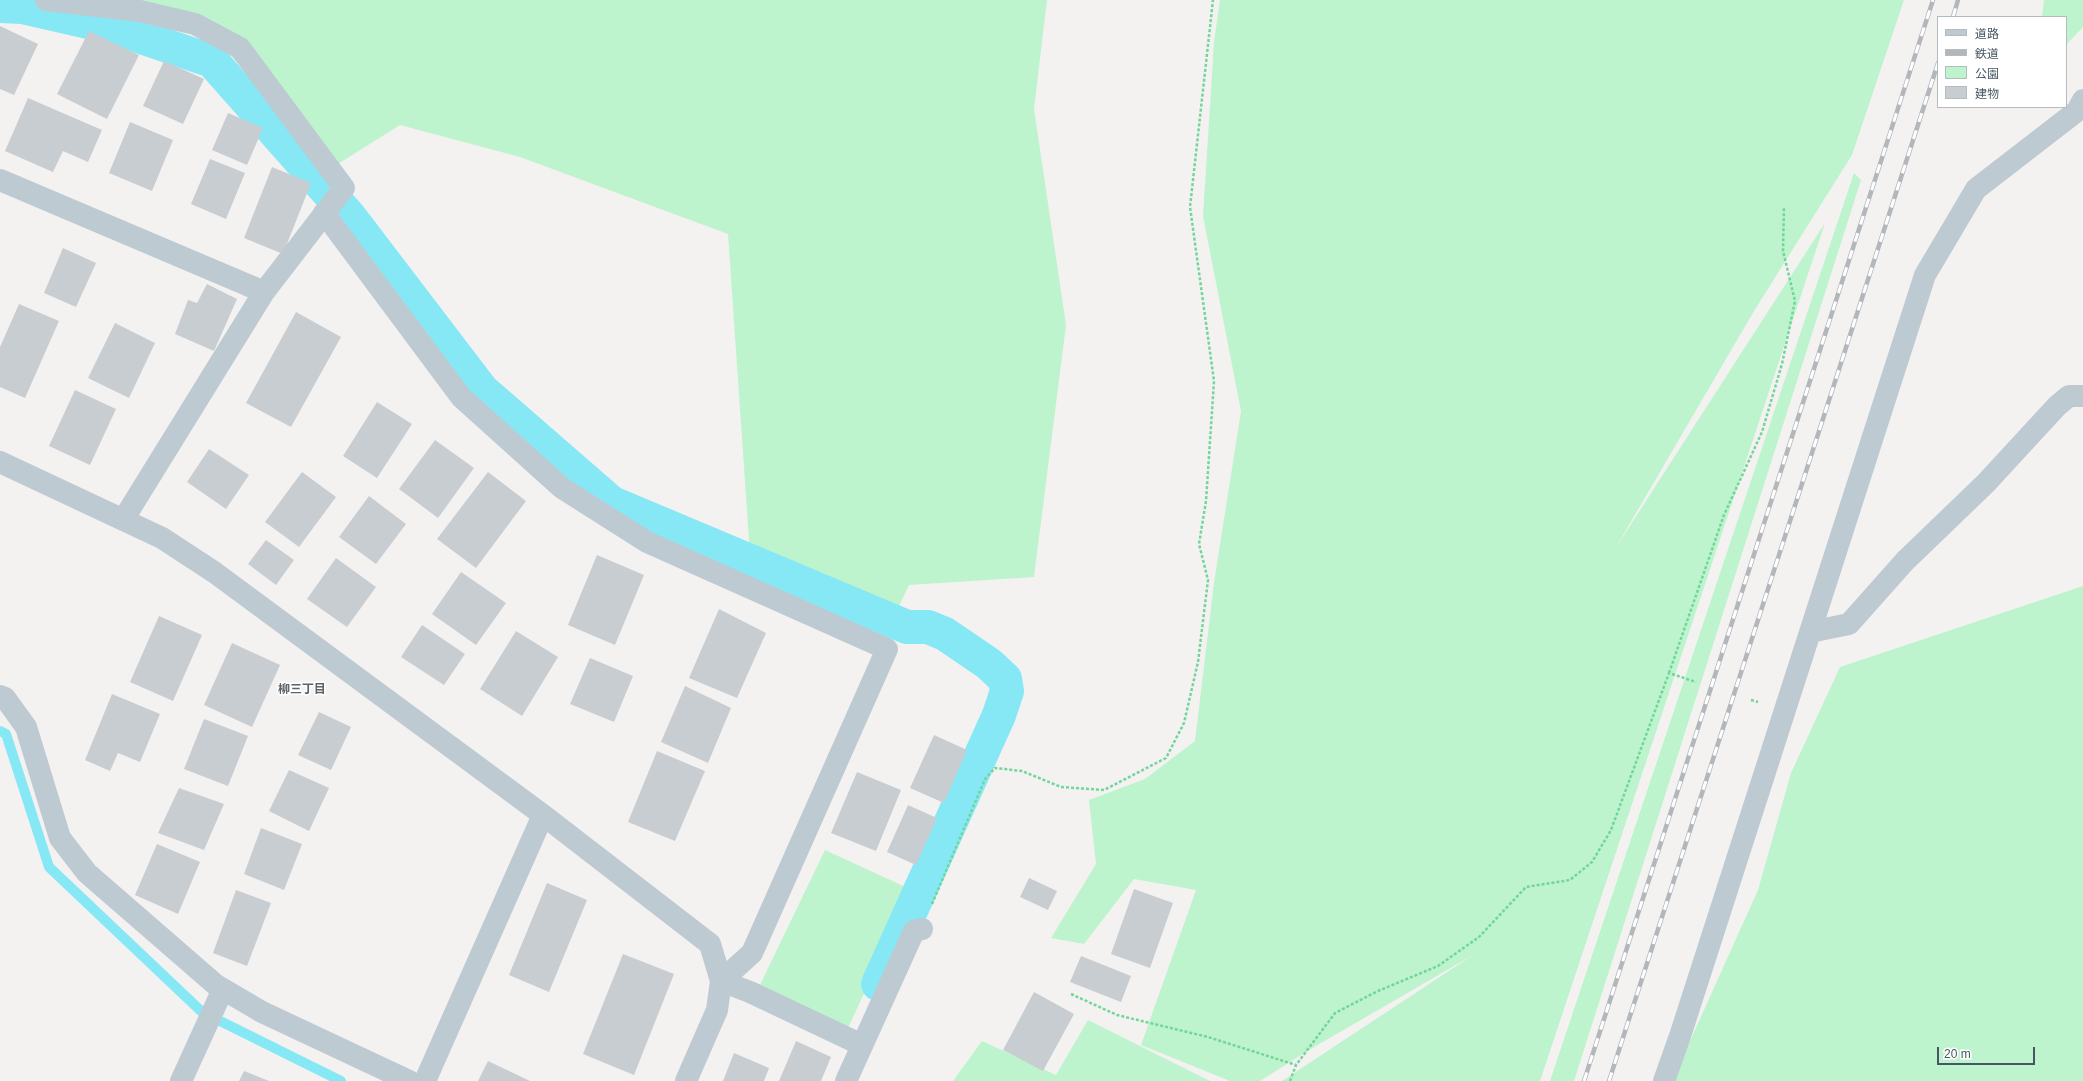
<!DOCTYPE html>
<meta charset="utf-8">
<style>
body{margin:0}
#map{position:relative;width:2083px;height:1081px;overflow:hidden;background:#f4f1f1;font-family:Arial,"Noto Sans JP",sans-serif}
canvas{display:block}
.legend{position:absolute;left:1937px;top:16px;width:130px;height:92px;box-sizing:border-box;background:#fff;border:1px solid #b5bcc0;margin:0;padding:5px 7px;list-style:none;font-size:12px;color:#475761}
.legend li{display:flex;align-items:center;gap:8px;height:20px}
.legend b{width:20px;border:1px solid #b5bcc0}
.scale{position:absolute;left:1937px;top:1047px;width:98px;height:18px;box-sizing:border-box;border:2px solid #475761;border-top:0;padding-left:5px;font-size:12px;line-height:14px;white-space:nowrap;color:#475761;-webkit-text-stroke:3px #fff;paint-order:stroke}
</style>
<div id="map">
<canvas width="2083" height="1081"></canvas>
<ul class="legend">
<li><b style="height:5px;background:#becad2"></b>道路</li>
<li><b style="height:5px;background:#b3b7bc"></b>鉄道</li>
<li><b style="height:11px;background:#bdf4cd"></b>公園</li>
<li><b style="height:11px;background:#c8cdd2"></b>建物</li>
</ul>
<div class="scale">20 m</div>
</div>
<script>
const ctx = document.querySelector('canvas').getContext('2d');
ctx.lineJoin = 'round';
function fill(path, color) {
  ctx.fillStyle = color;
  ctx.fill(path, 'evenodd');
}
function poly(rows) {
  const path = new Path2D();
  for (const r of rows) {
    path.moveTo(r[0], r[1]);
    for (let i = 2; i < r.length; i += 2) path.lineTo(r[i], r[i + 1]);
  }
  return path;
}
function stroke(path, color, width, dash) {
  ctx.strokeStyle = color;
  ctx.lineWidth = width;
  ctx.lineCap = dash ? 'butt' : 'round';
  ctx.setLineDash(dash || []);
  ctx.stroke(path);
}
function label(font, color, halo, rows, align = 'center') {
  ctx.font = font + ' Arial,"Noto Sans JP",sans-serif';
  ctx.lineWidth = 3;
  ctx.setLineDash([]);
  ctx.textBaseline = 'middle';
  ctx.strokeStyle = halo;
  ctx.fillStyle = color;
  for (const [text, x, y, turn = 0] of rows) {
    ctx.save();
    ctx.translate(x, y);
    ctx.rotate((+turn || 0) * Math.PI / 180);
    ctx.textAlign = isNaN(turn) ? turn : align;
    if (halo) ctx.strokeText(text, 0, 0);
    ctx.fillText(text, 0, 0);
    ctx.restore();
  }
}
const green = poly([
 [40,0,1047,0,1034,109,1066,325,1034,577,909,585,888,629,751,569,728,234,520,157,400,125,330,169,211,33],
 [1220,0,1904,0,1852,155,1754,311,1615,549,1825,223,1540,1081,1282,1081,1473,955,1309,1050,1260,1081,1230,1081,1141,1045,1196,890,1134,879,1084,944,1051,938,1096,864,1089,800,1145,779,1195,741,1214,583,1241,411,1203,216,1214,42],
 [2044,0,2083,0,2083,27,2066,45,2066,17,2042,17],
 [1854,173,1861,180,1574,1081,1550,1081],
 [2083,586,2083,1081,1672,1081,1758,890,1791,773,1840,667],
 [825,850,912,890,848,1028,758,989],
 [1088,1020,1210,1081,953,1081,982,1041,1056,1075]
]);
const stream = poly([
 [0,731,6,734,49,867,202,1012,341,1081]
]);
const canal = poly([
 [0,6,22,7,114,28,212,61,350,217,482,390,612,503,907,627,928,627,945,634,989,664,1005,679,1007,691,999,715,878,984]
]);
const building = poly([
 [0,26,38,44,14,95,0,89],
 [89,31,139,55,107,119,57,94],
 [164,61,204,79,183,124,143,106],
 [28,98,102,130,88,162,63,151,53,172,5,151],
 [228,113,263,128,247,165,212,150],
 [130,122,173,140,152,191,109,173],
 [210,159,245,173,226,219,191,204],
 [272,167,311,183,283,254,244,238],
 [63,248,96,263,76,307,44,293],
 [207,284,237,299,214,351,175,334,188,300,197,303],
 [19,304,59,321,25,398,0,387,0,347],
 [296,312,341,337,291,427,246,403],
 [115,323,155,343,129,398,88,378],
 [75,390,116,409,90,465,49,446],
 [377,402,412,424,377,478,343,456],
 [435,440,474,468,438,518,399,489],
 [209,449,249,475,226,509,187,482],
 [302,472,336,497,299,547,265,522],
 [488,472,526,501,476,568,437,539],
 [369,496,406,524,376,564,339,537],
 [266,540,294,560,276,585,248,564],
 [597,555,644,575,615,645,568,625],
 [336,558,376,587,347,627,307,599],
 [461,572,506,603,476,645,432,614],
 [719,609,766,633,737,698,689,678],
 [159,616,202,635,173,701,130,682],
 [422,625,465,654,444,685,401,657],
 [516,631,558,657,522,716,480,689],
 [232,643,280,665,252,727,204,705],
 [590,658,633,676,614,722,570,704],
 [685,686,731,708,708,763,661,742],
 [112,694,160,714,140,762,118,753,110,771,85,760],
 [319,712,351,727,331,770,298,755],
 [204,719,248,736,228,786,184,769],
 [934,735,967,750,944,803,910,788],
 [657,751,705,771,675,841,628,822],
 [289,770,329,788,309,831,269,811],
 [857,772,901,790,876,851,831,833],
 [179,788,224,804,204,850,158,833],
 [908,805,937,818,916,865,887,852],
 [261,828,302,844,284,890,244,874],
 [157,844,200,862,178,914,135,895],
 [1029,878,1057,891,1048,910,1020,897],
 [547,883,587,900,549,992,509,975],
 [1134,889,1173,903,1150,968,1111,954],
 [236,890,271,903,247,966,213,953],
 [623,954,674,974,634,1075,583,1054],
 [1081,956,1131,976,1121,1002,1070,982],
 [1034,992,1074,1014,1043,1071,1003,1050],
 [796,1041,831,1057,821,1081,779,1081],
 [734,1053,769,1068,764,1081,723,1081],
 [488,1061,530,1081,478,1081],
 [244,1071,269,1081,239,1081]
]);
const path = poly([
 [1669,673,1724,515,1762,432,1782,364,1795,301,1783,251,1784,206],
 [1751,700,1758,702],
 [932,904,985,779,995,768,1022,771,1061,787,1104,790,1166,758,1184,723,1198,662,1208,580,1199,544,1206,501,1214,381,1190,207,1213,0],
 [1071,994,1117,1015,1208,1037,1296,1065],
 [1290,1081,1296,1065,1335,1013,1378,991,1438,966,1479,937,1526,887,1570,880,1592,862,1611,830,1669,673,1696,682]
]);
const minor = poly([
 [46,0,140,11,195,24,240,48,344,188,264,292,123,520],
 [0,180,264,292],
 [324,213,461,397,562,488,647,542,887,649,752,953,721,981,750,992,862,1045],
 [0,462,162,538,214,572,543,815,710,944,721,981,717,1010,686,1081],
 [1810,632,1849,624,1905,561,1986,483,2057,406,2069,396,2083,396],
 [0,696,5,698,26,727,60,838,87,873,216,985,262,1012,409,1081],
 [181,1081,223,989],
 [425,1081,543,815],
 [846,1081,914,931,922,929],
 [1664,1081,1680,1036,1925,275,1976,189,2077,111,2083,100]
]);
const rail = poly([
 [1953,17,1958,0],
 [1584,1081,1933,0],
 [1609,1081,1938,63]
]);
const neighbourhoodNames = [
 ["柳三丁目",302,690]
];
fill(green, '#bdf4cd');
stroke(stream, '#86e8f5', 10);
stroke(canal, '#86e8f5', 34);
fill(building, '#c8cdd2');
stroke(path, '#71d69a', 2.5, [3, 2]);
stroke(minor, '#becad2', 22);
stroke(rail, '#b3b7bc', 4.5);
stroke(rail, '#fff', 3, [9]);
label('bold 12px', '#5d6267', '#fff', neighbourhoodNames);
</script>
